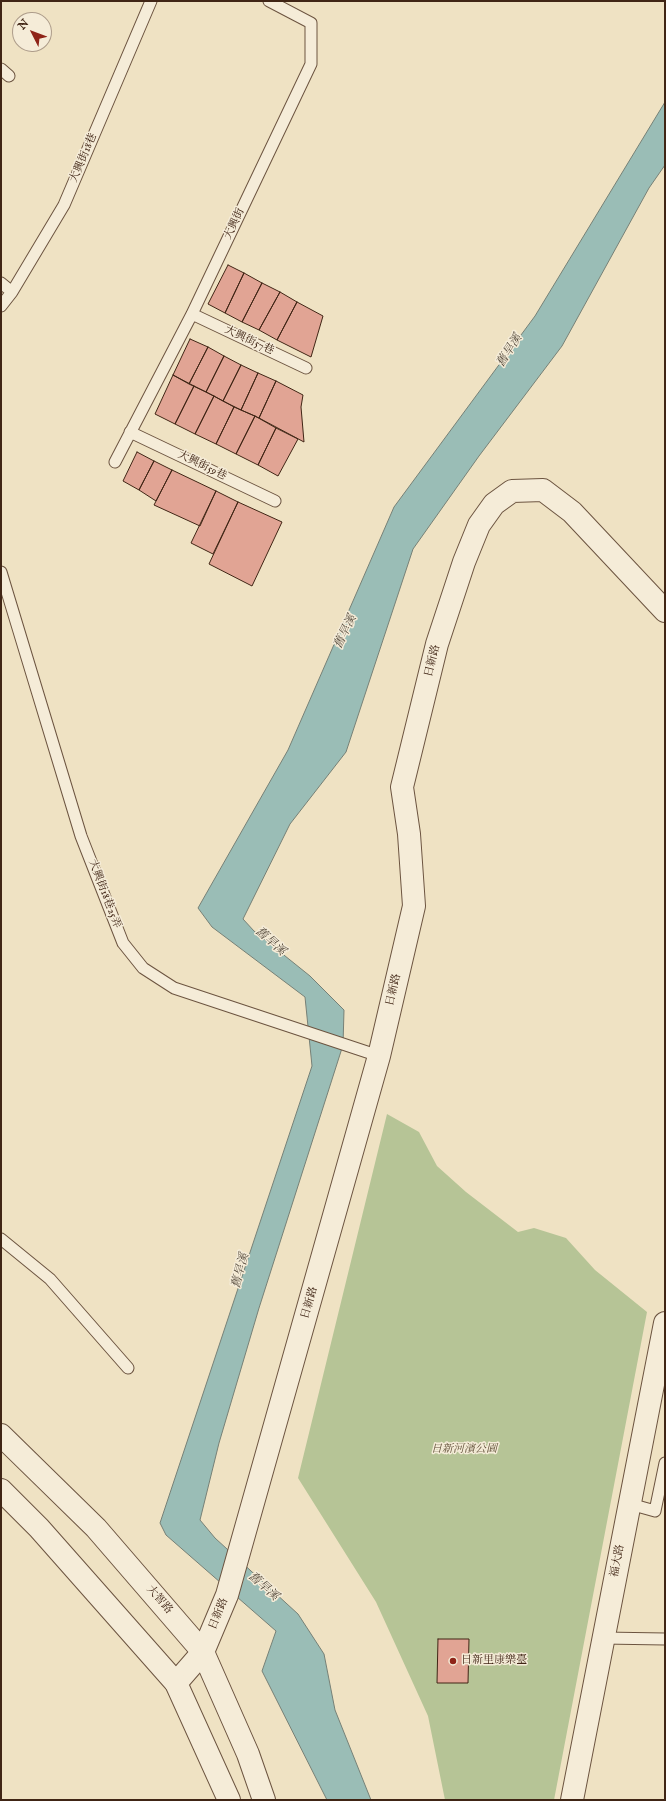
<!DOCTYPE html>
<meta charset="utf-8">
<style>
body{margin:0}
#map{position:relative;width:666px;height:1801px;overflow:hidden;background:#efe2c3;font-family:"IM FELL English",serif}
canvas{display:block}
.frame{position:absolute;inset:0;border:2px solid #402515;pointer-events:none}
.north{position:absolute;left:12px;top:12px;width:40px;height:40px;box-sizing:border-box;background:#f5ecd8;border:1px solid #ad9c8a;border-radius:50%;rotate:312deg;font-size:11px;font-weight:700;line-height:16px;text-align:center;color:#402515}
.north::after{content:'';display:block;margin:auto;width:14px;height:18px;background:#8f2418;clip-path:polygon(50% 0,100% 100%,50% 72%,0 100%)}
</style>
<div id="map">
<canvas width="666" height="1801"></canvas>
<div class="frame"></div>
<div class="north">N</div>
</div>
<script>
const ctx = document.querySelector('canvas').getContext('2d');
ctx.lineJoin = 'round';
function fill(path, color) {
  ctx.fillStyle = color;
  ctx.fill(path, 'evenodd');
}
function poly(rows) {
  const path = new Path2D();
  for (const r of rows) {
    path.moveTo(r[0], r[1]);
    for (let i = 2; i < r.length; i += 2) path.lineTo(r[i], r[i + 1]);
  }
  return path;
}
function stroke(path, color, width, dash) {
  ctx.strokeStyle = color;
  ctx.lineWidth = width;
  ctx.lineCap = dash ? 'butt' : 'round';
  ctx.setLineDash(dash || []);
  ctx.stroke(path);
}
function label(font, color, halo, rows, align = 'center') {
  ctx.font = font + ' "IM FELL English","Noto Serif TC",serif';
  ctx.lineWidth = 3;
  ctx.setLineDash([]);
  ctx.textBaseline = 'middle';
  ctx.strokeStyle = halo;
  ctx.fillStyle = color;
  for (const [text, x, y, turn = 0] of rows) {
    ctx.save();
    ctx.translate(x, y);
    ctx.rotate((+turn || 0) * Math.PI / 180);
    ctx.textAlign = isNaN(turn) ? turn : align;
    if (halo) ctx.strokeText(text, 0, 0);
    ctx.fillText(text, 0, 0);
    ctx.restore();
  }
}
const green = poly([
 [387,1114,419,1132,437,1166,466,1192,518,1232,534,1228,566,1238,595,1270,647,1312,554,1800,445,1800,428,1716,376,1602,298,1478]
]);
const water = poly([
 [665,102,665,165,649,188,562,346,479,456,413,549,346,752,290,824,243,919,254,931,310,976,344,1010,343,1045,259,1308,219,1443,200,1520,215,1538,298,1614,324,1654,335,1710,371,1800,327,1800,262,1671,276,1631,166,1535,160,1523,312,1066,305,997,212,927,198,908,288,750,394,507,535,316,665,102]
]);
const building = poly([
 [228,265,244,273,225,313,208,304,228,265],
 [244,273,262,283,242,322,225,313,244,273],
 [262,283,280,292,259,330,242,322,262,283],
 [280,292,297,302,277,340,259,330,280,292],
 [297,302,323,316,311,357,277,340,297,302],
 [190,339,208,347,189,384,173,375,190,339],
 [208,347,224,356,206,392,189,384,208,347],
 [224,356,241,365,223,401,206,392,224,356],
 [241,365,258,373,241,410,223,401,241,365],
 [258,373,276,381,259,418,241,410,258,373],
 [173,375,194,386,175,424,155,414,173,375],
 [276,381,303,395,301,407,304,442,259,418,276,381],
 [194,386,214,396,195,434,175,424,194,386],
 [214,396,234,407,216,444,195,434,214,396],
 [234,407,255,416,236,454,216,444,234,407],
 [255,416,276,428,258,465,236,454,255,416],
 [276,428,298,439,278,476,258,465,276,428],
 [137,452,154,461,139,490,123,481,137,452],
 [154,461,172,470,156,501,139,490,154,461],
 [172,470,216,491,200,526,154,505,172,470],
 [216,491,238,502,213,554,191,543,216,491],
 [238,502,282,522,252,586,209,564,238,502],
 [438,1639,469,1639,468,1683,437,1683,438,1639]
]);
const service = poly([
 [1,69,9,76],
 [1,283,12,292],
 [1,306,12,292,64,205,151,1],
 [192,314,306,368],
 [130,432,275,501],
 [115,462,192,314,311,64,311,23,269,1],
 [1,572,81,836,123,943,143,968,174,988,379,1056],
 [1,1239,50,1279,128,1368],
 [630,1504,655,1511,665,1463],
 [603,1638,665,1639]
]);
const minor = poly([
 [176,1683,203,1652,227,1595,379,1056,414,906,409,834,402,787,437,644,464,562,479,525,494,504,512,491,543,490,572,512,665,611],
 [572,1800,665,1323]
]);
const tertiary = poly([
 [1,1435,96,1528,203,1652,248,1754,264,1800],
 [1,1490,39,1528,176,1683,229,1800]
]);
const markers = [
 [453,1661,4,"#8f2418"]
];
const streetNames = [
 ["大興街18巷",84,158,-67],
 ["大興街",235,224,-65],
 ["大興街57巷",249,341,25],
 ["大興街59巷",202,466,26],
 ["日新路",433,661,-76],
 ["大興街18巷25弄",104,894,69],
 ["日新路",394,990,-77],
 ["日新路",310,1303,-74],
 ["福大路",618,1561,-79],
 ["大智路",159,1600,49],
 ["日新路",219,1614,-68]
];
const parkNames = [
 ["日新河濱公園",464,1450]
];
const poiNames = [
 ["日新里康樂臺",461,1661]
];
const waterNames = [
 ["舊旱溪",510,351,-57],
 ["舊旱溪",346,632,-64],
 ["舊旱溪",270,942,42],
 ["舊旱溪",241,1271,-75],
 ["舊旱溪",263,1587,42]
];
fill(green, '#b6c496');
fill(water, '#9abdb6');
stroke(water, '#768076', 1);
fill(building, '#e1a494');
stroke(building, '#402515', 1);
stroke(service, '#6c5440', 13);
stroke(minor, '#6c5440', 24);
stroke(tertiary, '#6c5440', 24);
stroke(service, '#f5ecd8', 11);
stroke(minor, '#f5ecd8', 22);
stroke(tertiary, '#f5ecd8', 22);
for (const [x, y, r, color] of markers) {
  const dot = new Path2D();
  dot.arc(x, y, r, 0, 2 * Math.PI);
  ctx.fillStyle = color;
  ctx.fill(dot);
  stroke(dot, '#f5ecd8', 1.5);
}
label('11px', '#402515', '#f5ecd8', streetNames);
label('italic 11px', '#5e4d35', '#f5ecd8', parkNames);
label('11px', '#402515', '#f5ecd8', poiNames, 'left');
label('italic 12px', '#564b3d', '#f5ecd8', waterNames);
</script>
